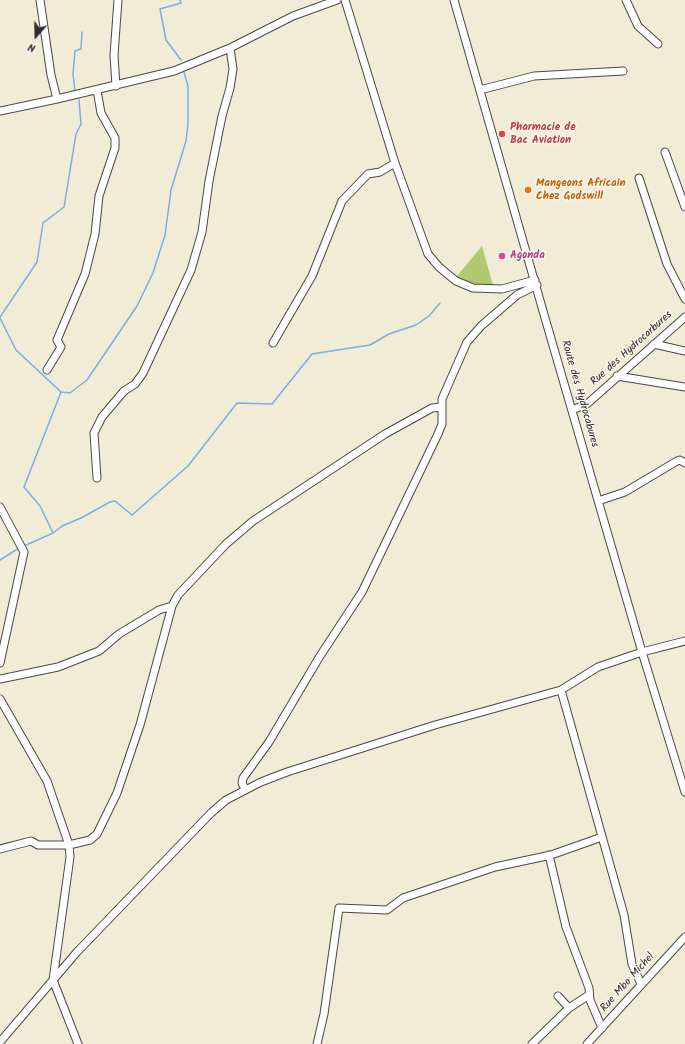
<!DOCTYPE html>
<style>
body{margin:0}
#map{position:relative;width:685px;height:1044px;overflow:hidden;background:#f1ecd5;font-family:Kalam,sans-serif}
canvas{display:block}
.north{position:absolute;left:16px;top:16px;width:40px;height:40px;-webkit-text-stroke:3px #fbf7ec;paint-order:stroke;rotate:200deg;font-size:11px;font-weight:700;line-height:16px;text-align:center;color:#2b2b2b}
.north::after{content:'';display:block;margin:auto;width:14px;height:18px;background:#2b2b2b;clip-path:polygon(50% 0,100% 100%,50% 72%,0 100%)}
</style>
<div id="map">
<canvas width="685" height="1044"></canvas>
<div class="north">N</div>
</div>
<script>
const ctx = document.querySelector('canvas').getContext('2d');
ctx.lineJoin = 'round';
function fill(path, color) {
  ctx.fillStyle = color;
  ctx.fill(path, 'evenodd');
}
function poly(rows) {
  const path = new Path2D();
  for (const r of rows) {
    path.moveTo(r[0], r[1]);
    for (let i = 2; i < r.length; i += 2) path.lineTo(r[i], r[i + 1]);
  }
  return path;
}
function stroke(path, color, width, dash) {
  ctx.strokeStyle = color;
  ctx.lineWidth = width;
  ctx.lineCap = dash ? 'butt' : 'round';
  ctx.setLineDash(dash || []);
  ctx.stroke(path);
}
function label(font, color, halo, rows, align = 'center') {
  ctx.font = font + ' Kalam,sans-serif';
  ctx.lineWidth = 3;
  ctx.setLineDash([]);
  ctx.textBaseline = 'middle';
  ctx.strokeStyle = halo;
  ctx.fillStyle = color;
  for (const [text, x, y, turn = 0] of rows) {
    ctx.save();
    ctx.translate(x, y);
    ctx.rotate((+turn || 0) * Math.PI / 180);
    ctx.textAlign = isNaN(turn) ? turn : align;
    if (halo) ctx.strokeText(text, 0, 0);
    ctx.fillText(text, 0, 0);
    ctx.restore();
  }
}
const green = poly([
 [482,246,493,285,473,286,458,280,457,276]
]);
const stream = poly([
 [180,0,181,3,160,9,166,40,181,60],
 [75,91,73,74,75,51,81,49,82,32],
 [0,317,37,262,43,223,64,207,76,134,81,124,79,100],
 [0,318,16,350,61,392,70,393,87,380,137,306,153,273,165,235,171,190,186,141,188,124,188,86,184,72],
 [53,533,62,526,81,518,110,502,115,501,132,515,188,466,237,403,272,404,312,354,370,345,389,334,416,325,429,316,440,303],
 [24,546,53,533,40,506,24,487,61,392],
 [0,560,19,548]
]);
const minor = poly([
 [40,0,51,75,57,99],
 [345,0,395,163,428,254,439,267,456,281,473,288,502,289,535,280],
 [454,0,543,311,642,652,685,792],
 [626,0,638,26,658,44],
 [116,86,114,55,118,0],
 [480,90,534,76,623,71],
 [0,111,57,99,174,71,230,48,293,16,337,0],
 [665,152,685,207],
 [639,178,667,264,685,299],
 [273,343,312,276,342,201,368,174,380,172,395,163],
 [654,344,685,351],
 [47,370,61,347,57,340,85,274,95,234,99,196,115,148,115,138,101,113,97,90],
 [617,376,685,387],
 [572,410,587,404,685,317],
 [97,478,94,433,102,417,124,391,135,384,143,373,191,270,202,232,209,181,222,116,230,88,233,69,230,48],
 [598,501,625,492,677,461,680,460,685,463],
 [0,507,24,552,0,663],
 [0,679,58,667,99,651,119,634,159,610,172,606],
 [561,690,624,915,632,964,641,984],
 [0,699,47,781,69,845,70,857,53,980,78,1044],
 [245,789,242,783,243,778,269,742,320,656,362,592,438,434,442,424,442,399,467,342,481,326,517,295,537,285],
 [0,849,31,841,38,845,69,845,90,840,97,834,117,793,140,725,172,606,178,595,226,544,253,521,385,434,432,408,441,407],
 [549,855,566,927,589,988,590,1000,602,1028],
 [558,996,569,1008,589,995],
 [0,1042,77,952,211,813,226,800,261,782,287,772,435,725,561,690,598,667,642,652,685,641],
 [317,1044,324,1014,339,908,387,910,403,898,495,867,551,855,602,837],
 [532,1044,569,1008],
 [587,1044,685,937]
]);
const markers = [
 [502,134,4,"#e0444e"],
 [528,190,4,"#e8710a"],
 [502,256,4,"#d1479c"]
];
const healthNames = [
 ["Pharmacie de",510,128],
 ["Bac Aviation",510,141]
];
const foodNames = [
 ["Mangeons Africain",536,184],
 ["Chez Godswill",536,197]
];
const hotelNames = [
 ["Agonda",510,256]
];
const streetNames = [
 ["Rue des Hydrocarbures",632,349,-42],
 ["Route des Hydrocabures",579,394,74],
 ["Rue Mbo Michel",628,983,-48]
];
fill(green, '#b2ca6f');
stroke(stream, '#7cade7', 1.5);
stroke(minor, '#494844', 9);
stroke(minor, '#fff', 7);
for (const [x, y, r, color] of markers) {
  const dot = new Path2D();
  dot.arc(x, y, r, 0, 2 * Math.PI);
  ctx.fillStyle = color;
  ctx.fill(dot);
  stroke(dot, '#fbf7ec', 1.5);
}
label('bold 11px', '#be3a42', '#fbf7ec', healthNames, 'left');
label('bold 11px', '#c56008', '#fbf7ec', foodNames, 'left');
label('bold 11px', '#b23c85', '#fbf7ec', hotelNames, 'left');
label('11px', '#2b2b2b', '#fbf7ec', streetNames);
</script>
